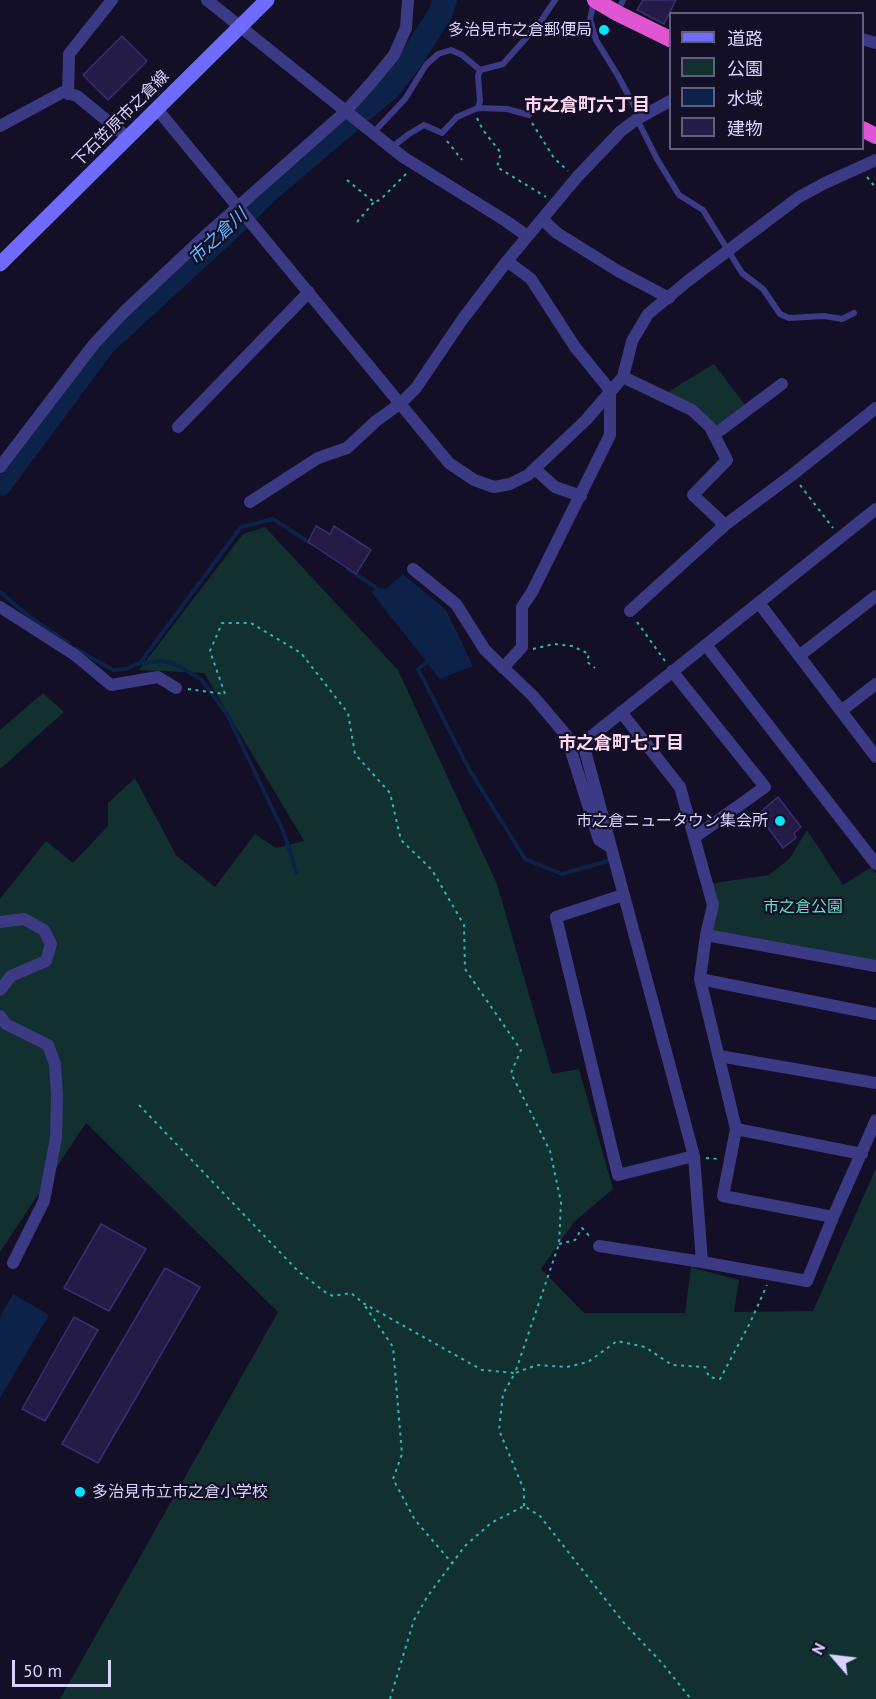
<!DOCTYPE html>
<meta charset="utf-8">
<style>
body{margin:0}
#map{position:relative;width:876px;height:1699px;overflow:hidden;background:#130f26;font-family:"PT Sans","Noto Sans JP",sans-serif}
canvas{display:block}
.legend{position:absolute;left:669px;top:12px;width:195px;height:138px;box-sizing:border-box;background:#130f26;border:2px solid #625e7d;margin:0;padding:8px 10px;list-style:none;font-size:18px;color:#d9d4ff}
.legend li{display:flex;align-items:center;gap:12px;height:30px}
.legend b{width:30px;border:2px solid #625e7d}
.north{position:absolute;left:804px;top:1627px;width:60px;height:60px;-webkit-text-stroke:4px #130f26;paint-order:stroke;rotate:298deg;font-size:16px;font-weight:700;line-height:24px;text-align:center;color:#d9d4ff}
.north::after{content:'';display:block;margin:auto;width:21px;height:27px;background:#d9d4ff;clip-path:polygon(50% 0,100% 100%,50% 72%,0 100%)}
.scale{position:absolute;left:12px;top:1660px;width:99px;height:27px;box-sizing:border-box;border:3px solid #d9d4ff;border-top:0;padding-left:8px;font-size:18px;line-height:21px;white-space:nowrap;color:#d9d4ff;-webkit-text-stroke:4px #130f26;paint-order:stroke}
</style>
<div id="map">
<canvas width="876" height="1699"></canvas>
<ul class="legend">
<li><b style="height:8px;background:#6f6bff"></b>道路</li>
<li><b style="height:16px;background:#12302f"></b>公園</li>
<li><b style="height:16px;background:#0c2248"></b>水域</li>
<li><b style="height:16px;background:#241b47"></b>建物</li>
</ul>
<div class="north">N</div>
<div class="scale">50 m</div>
</div>
<script>
const ctx = document.querySelector('canvas').getContext('2d');
ctx.lineJoin = 'round';
function fill(path, color) {
  ctx.fillStyle = color;
  ctx.fill(path, 'evenodd');
}
function poly(rows) {
  const path = new Path2D();
  for (const r of rows) {
    path.moveTo(r[0], r[1]);
    for (let i = 2; i < r.length; i += 2) path.lineTo(r[i], r[i + 1]);
  }
  return path;
}
function stroke(path, color, width, dash) {
  ctx.strokeStyle = color;
  ctx.lineWidth = width;
  ctx.lineCap = dash ? 'butt' : 'round';
  ctx.setLineDash(dash || []);
  ctx.stroke(path);
}
function label(font, color, halo, rows, align = 'center') {
  ctx.font = font + ' "PT Sans","Noto Sans JP",sans-serif';
  ctx.lineWidth = 4.5;
  ctx.setLineDash([]);
  ctx.textBaseline = 'middle';
  ctx.strokeStyle = halo;
  ctx.fillStyle = color;
  for (const [text, x, y, turn = 0] of rows) {
    ctx.save();
    ctx.translate(x, y);
    ctx.rotate((+turn || 0) * Math.PI / 180);
    ctx.textAlign = isNaN(turn) ? turn : align;
    if (halo) ctx.strokeText(text, 0, 0);
    ctx.fillText(text, 0, 0);
    ctx.restore();
  }
}
const green = poly([
 [714,364,745,405,717,428,666,393],
 [265,527,398,670,497,884,552,1074,579,1069,613,1189,574,1222,541,1269,584,1313,685,1313,691,1267,739,1280,734,1312,813,1311,876,1168,876,1699,60,1699,278,1312,86,1123,0,1252,0,899,46,841,73,863,108,826,108,803,135,778,176,855,215,887,255,834,276,848,304,841,204,673,139,670,243,534],
 [43,693,64,712,0,769,0,730],
 [807,830,843,885,870,868,876,873,876,966,706,935,713,905,708,884,769,875,790,858]
]);
const water = poly([
 [403,574,446,610,473,666,440,679,372,593,375,587,386,589],
 [13,1294,49,1315,0,1398,0,1317]
]);
const stream = poly([
 [348,569,375,587],
 [0,592,31,618,68,643],
 [76,649,113,670,126,669,140,663,161,661,173,663,202,680,228,716,284,833,297,873],
 [428,661,418,669,469,769,525,859,562,874,608,861],
 [140,663,241,527,273,519,312,544]
]);
const river = poly([
 [0,484,104,344,226,232,271,188,389,88,408,64,440,14,445,0]
]);
const building = poly([
 [643,0,676,0,664,24,637,10,643,0],
 [122,36,147,61,108,100,83,75,122,36],
 [316,526,330,534,334,526,371,550,356,574,308,542,316,526],
 [778,797,801,827,794,833,796,838,783,848,758,814,778,797],
 [101,1224,146,1249,109,1311,64,1288,101,1224],
 [165,1268,200,1287,98,1463,62,1444,165,1268],
 [74,1317,98,1330,45,1421,22,1409,74,1317]
]);
const path = poly([
 [477,118,483,130,501,153,497,167,546,197],
 [532,123,554,158,568,171],
 [447,141,462,160],
 [867,177,876,188],
 [347,180,374,202,380,200,407,173],
 [357,222,374,202],
 [800,485,833,528],
 [637,622,665,661],
 [533,649,554,644,572,646,589,654,587,662,595,668],
 [188,689,225,694,210,651,222,623,251,623,301,653,348,713,355,754,390,793,401,840,432,870,464,925,465,969,521,1050,511,1073,550,1151,561,1202,559,1244,515,1373,482,1370,363,1303,393,1347,402,1454,393,1479,415,1520,452,1563],
 [139,1105,298,1271,325,1292,333,1296,351,1293,363,1303],
 [706,1158,718,1159],
 [559,1244,575,1240,582,1228,591,1238],
 [524,1506,524,1490,499,1430,503,1394,515,1373,537,1365,567,1367,588,1362,617,1341,645,1347,672,1365,705,1367,709,1377,720,1379,750,1323,767,1285],
 [390,1699,414,1620,427,1597,465,1546,491,1523,524,1506,540,1516,624,1623,662,1663,691,1699]
]);
const service = poly([
 [594,2,590,19,596,40,617,74,640,117],
 [617,13,623,0],
 [478,108,507,109,529,115],
 [637,119,657,159,679,195,703,210,742,273,763,289,780,314,789,318,824,316,842,319,854,313],
 [373,133,405,99,426,65,438,54,451,50,462,55,480,70,503,64,541,21,555,0],
 [392,147,409,134,424,125,442,133,457,117,478,108,480,101,478,76,480,70]
]);
const minor = poly([
 [207,0,403,157,506,221,527,236],
 [862,39,876,43],
 [68,94,69,54,112,0],
 [157,109,449,463,474,480,494,487,510,484,528,475,586,420,623,377,632,341,648,314,689,280,799,197,825,183,876,160],
 [0,126,63,92,77,96,127,137],
 [542,219,557,233,618,271,669,298],
 [623,377,692,410,710,427,727,460,693,495,725,525,792,475,876,408],
 [178,427,309,292],
 [714,435,782,384],
 [0,467,94,344,124,312,205,236,345,112,371,83,394,55,406,28,408,0],
 [535,469,555,487,581,496],
 [250,502,318,458,347,448,376,421,401,403,416,388,462,320,507,261,578,176,621,131,637,119,670,101],
 [876,509,583,743,694,1156,702,1262,807,1281,833,1217,876,1120],
 [413,569,456,604,485,650,533,696,566,735,599,840,610,847],
 [759,603,876,757],
 [0,607,75,655,111,685,158,677,176,688],
 [630,611,725,525],
 [706,645,876,864],
 [799,656,876,596],
 [503,668,522,647,522,607,532,592,610,435,610,390,575,347,531,279,507,261],
 [672,671,765,787,695,837],
 [841,711,876,684],
 [621,712,680,787,713,905,706,935,700,979,736,1129,723,1196,833,1217],
 [623,895,556,917,618,1175,694,1156],
 [0,922,24,919,44,930,51,944,46,961,11,976,0,990],
 [706,935,876,966],
 [700,979,876,1014],
 [0,1016,6,1024,48,1045,55,1064,57,1096,56,1138,44,1201,13,1263],
 [719,1056,876,1083],
 [736,1129,862,1154],
 [599,1246,702,1262]
]);
const secondary = poly([
 [0,264,267,0]
]);
const trunk = poly([
 [595,0,617,13,670,39],
 [862,129,876,136]
]);
const markers = [
 [604,30,6,"#00e5ff"],
 [780,821,6,"#00e5ff"],
 [80,1492,6,"#00e5ff"]
];
const poiNames = [
 ["多治見市之倉郵便局",592,30],
 ["市之倉ニュータウン集会所",768,821],
 ["多治見市立市之倉小学校",92,1492,"left"]
];
const streetNames = [
 ["下石笠原市之倉線",121,119,-45]
];
const parkNames = [
 ["市之倉公園",803,907]
];
const neighbourhoodNames = [
 ["市之倉町六丁目",587,106],
 ["市之倉町七丁目",621,744]
];
const waterNames = [
 ["市之倉川",218,237,-43]
];
fill(green, '#12302f');
fill(water, '#0c2248');
stroke(stream, '#0c2248', 4);
stroke(river, '#0c2248', 24);
fill(building, '#241b47');
stroke(building, '#3b2d73', 1.5);
stroke(path, '#2fb8b0', 2, [3, 4.5]);
stroke(service, '#3d3a85', 6);
stroke(minor, '#3d3a85', 12);
stroke(secondary, '#6f6bff', 15);
stroke(trunk, '#e055d1', 16);
for (const [x, y, r, color] of markers) {
  const dot = new Path2D();
  dot.arc(x, y, r, 0, 2 * Math.PI);
  ctx.fillStyle = color;
  ctx.fill(dot);
  stroke(dot, '#130f26', 2);
}
label('16px', '#d9d4ff', '#130f26', poiNames, 'right');
label('16px', '#d9d4ff', '#130f26', streetNames);
label('16px', '#5fe0c0', '#130f26', parkNames);
label('bold 18px', '#ffd6f0', '#130f26', neighbourhoodNames);
label('italic 18px', '#62b6ff', '#130f26', waterNames);
</script>
